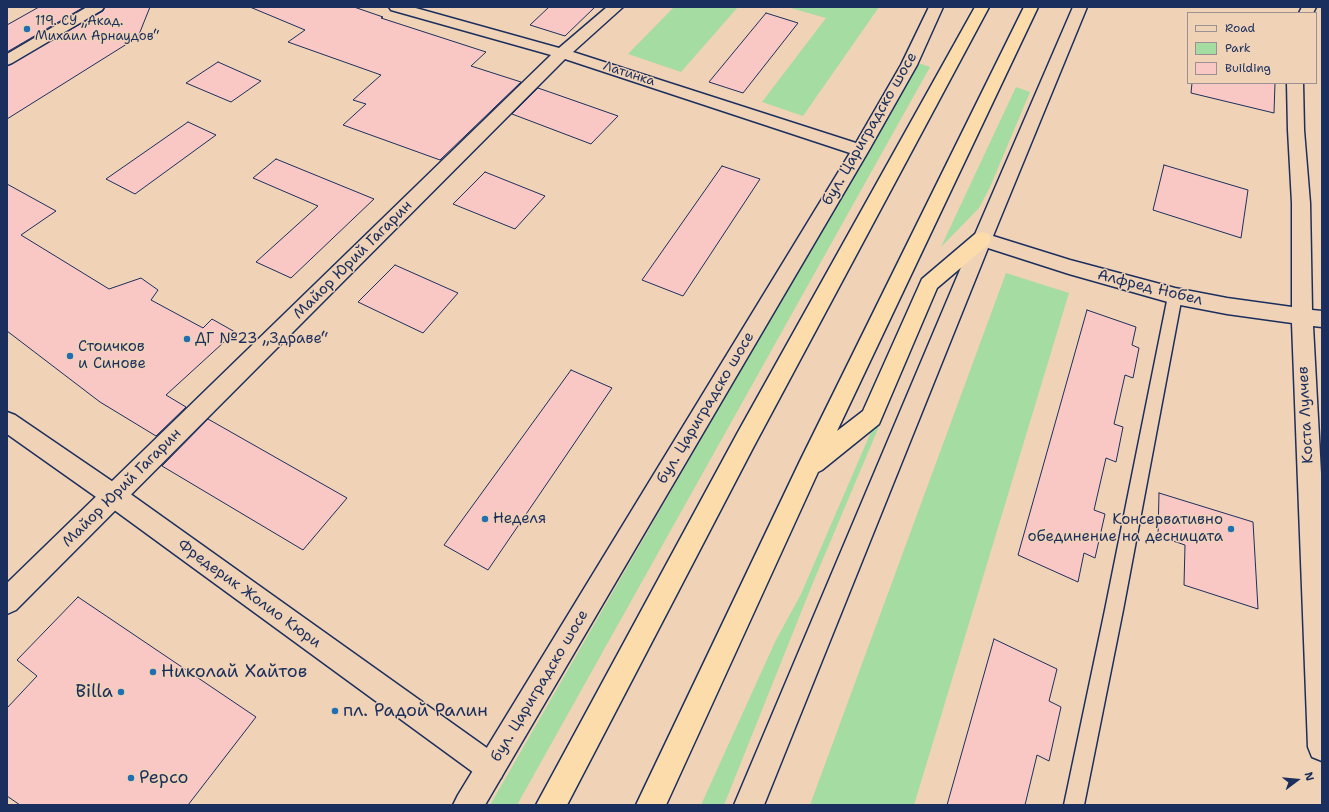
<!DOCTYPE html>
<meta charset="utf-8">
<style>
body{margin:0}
#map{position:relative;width:1329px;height:812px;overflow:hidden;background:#f0d2b6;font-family:"Shantell Sans",sans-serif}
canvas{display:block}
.frame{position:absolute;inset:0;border:8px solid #1b2f5e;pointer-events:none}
.legend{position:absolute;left:1187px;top:12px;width:130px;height:72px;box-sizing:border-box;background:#f0d2b6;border:1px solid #9b9193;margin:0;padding:5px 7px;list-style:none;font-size:12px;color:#1b2f5e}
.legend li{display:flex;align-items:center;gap:8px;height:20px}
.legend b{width:20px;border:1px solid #9b9193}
.north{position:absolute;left:1277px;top:760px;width:40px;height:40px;-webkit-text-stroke:3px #f0d2b6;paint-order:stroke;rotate:74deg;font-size:11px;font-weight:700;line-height:16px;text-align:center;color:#1b2f5e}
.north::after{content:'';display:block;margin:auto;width:14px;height:18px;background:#1b2f5e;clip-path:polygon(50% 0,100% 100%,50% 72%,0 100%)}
</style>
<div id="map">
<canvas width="1329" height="812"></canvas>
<div class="frame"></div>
<ul class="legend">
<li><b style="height:5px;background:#f0d2b6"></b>Road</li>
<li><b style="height:11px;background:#a4dca1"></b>Park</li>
<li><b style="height:11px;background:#f9c8c5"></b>Building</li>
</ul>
<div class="north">N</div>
</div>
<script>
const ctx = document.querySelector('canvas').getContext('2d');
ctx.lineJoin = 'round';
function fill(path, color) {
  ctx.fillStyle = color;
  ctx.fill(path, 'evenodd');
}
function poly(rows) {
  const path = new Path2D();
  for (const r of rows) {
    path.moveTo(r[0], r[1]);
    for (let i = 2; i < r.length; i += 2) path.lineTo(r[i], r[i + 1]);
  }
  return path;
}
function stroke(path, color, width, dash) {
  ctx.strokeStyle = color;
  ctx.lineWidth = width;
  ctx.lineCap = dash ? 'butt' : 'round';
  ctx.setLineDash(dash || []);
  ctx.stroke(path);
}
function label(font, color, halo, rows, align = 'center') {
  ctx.font = font + ' "Shantell Sans",sans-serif';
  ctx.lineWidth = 3;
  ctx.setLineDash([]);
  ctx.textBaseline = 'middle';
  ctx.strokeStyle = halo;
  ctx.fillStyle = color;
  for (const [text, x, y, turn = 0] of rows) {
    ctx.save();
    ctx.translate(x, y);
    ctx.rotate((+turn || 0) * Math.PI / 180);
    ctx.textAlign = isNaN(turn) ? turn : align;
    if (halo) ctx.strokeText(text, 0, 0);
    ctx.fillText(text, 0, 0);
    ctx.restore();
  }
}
const green = poly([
 [674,7,738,7,681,72,628,54],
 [787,7,879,7,803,116,762,102,826,18],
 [918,63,930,67,517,805,490,805],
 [1016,87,1030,92,990,187,979,208,941,247],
 [1006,273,1069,293,914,805,810,805],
 [928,300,932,301,812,585,724,805,701,805,775,642,801,594]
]);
const building = poly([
 [39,7,84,7,7,52,7,25,39,7],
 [105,7,150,7,138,37,7,119,7,66,103,11,105,7],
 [250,7,354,7,383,17,381,18,486,52,471,66,521,82,440,160,343,125,366,104,353,100,381,75,288,42,305,30,250,7],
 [549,7,595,7,565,36,530,25,549,7],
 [766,13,798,23,743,93,709,82,766,13],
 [218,62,261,81,231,102,186,83,218,62],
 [1192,83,1275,83,1274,113,1191,93,1192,83],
 [538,88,561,96,618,116,591,144,512,114,538,88],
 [188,122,216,135,135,194,106,179,188,122],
 [276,159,374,199,291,278,256,262,318,206,253,178,276,159],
 [1164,165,1248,190,1241,238,1153,210,1164,165],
 [722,166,760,179,683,296,642,280,722,166],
 [485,172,545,196,515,229,453,204,485,172],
 [7,184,56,211,21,235,109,289,141,278,158,290,151,300,203,328,212,319,235,332,166,395,186,407,156,436,100,402,7,331,7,184],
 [395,265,458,293,423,333,358,302,395,265],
 [1087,310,1136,327,1132,345,1139,348,1133,378,1125,375,1114,424,1123,427,1116,462,1106,458,1094,510,1105,514,1095,558,1084,553,1078,582,1018,555,1087,310],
 [571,370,612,388,488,570,444,545,571,370],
 [208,419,347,498,303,550,162,466,208,419],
 [1159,493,1253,522,1258,609,1184,585,1185,545,1158,536,1159,493],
 [78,597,256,717,188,805,20,805,7,796,7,708,37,676,17,660,78,597],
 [994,639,1057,669,1049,701,1061,707,1049,761,1037,755,1025,805,947,805,994,639]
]);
const service = poly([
 [1175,291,1180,292,1182,296,1123,610,1084,805,1064,805,1105,610,1168,296,1170,292,1175,291]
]);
const minor = poly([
 [87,7,104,7,102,10,12,63,7,65,7,54,87,7],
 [389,7,412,7,559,48,607,7,623,7,573,52,856,143,901,65,929,7,943,7,917,65,869,150,485,805,453,805,458,795,850,153,565,59,16,610,7,614,7,583,551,55,391,10,389,7],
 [1073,7,1087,7,993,236,1070,260,1175,288,1227,298,1292,307,1292,203,1288,130,1287,83,1303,83,1304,130,1310,203,1312,310,1322,311,1322,327,1313,326,1322,492,1322,761,1312,757,1308,747,1292,323,1227,314,1175,304,1069,274,988,248,764,805,734,805,973,239,1073,7],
 [1302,7,1316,7,1313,13,1299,13,1302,7]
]);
const tertiary = poly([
 [7,412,15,415,122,488,501,758,505,768,501,778,491,782,481,778,106,504,7,434,7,412]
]);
const trunk = poly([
 [975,7,989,7,754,446,567,805,536,805,738,432,975,7],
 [1024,7,1038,7,837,431,863,411,922,279,975,234,982,232,989,234,991,239,989,244,937,288,879,424,822,470,818,472,666,805,636,805,800,461,1024,7]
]);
const markers = [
 [27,29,4,"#1f6fb2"],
 [187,339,4,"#1f6fb2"],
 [70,356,4,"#1f6fb2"],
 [485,519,4,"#1f6fb2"],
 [1231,529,4,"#1f6fb2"],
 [153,672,4,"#1f6fb2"],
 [121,692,4,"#1f6fb2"],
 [335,711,4,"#1f6fb2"],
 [131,778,4,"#1f6fb2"]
];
const farPoinames = [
 ["119. СУ „Акад.",35,22],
 ["Михаил Арнаудов“",35,37]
];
const farStreetnames = [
 ["Латинка",629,74,18]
];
const streetNames = [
 ["бул. Цариградско шосе",870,129,-60],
 ["Майор Юрий Гагарин",353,260,-45],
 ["Алфред Нобел",1150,288,14],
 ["бул. Цариградско шосе",706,408,-59],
 ["Коста Лулчев",1306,415,-93],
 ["Майор Юрий Гагарин",122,488,-45],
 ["Фредерик Жолио Кюри",249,594,36],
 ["бул. Цариградско шосе",540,686,-59]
];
const poiNames = [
 ["ДГ №23 „Здраве“",195,339],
 ["Стоичков",78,347],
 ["и Синове",78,364],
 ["Неделя",493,519],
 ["Консервативно",1223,520,"right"],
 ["обединение на десницата",1223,537,"right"]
];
const nearPoinames = [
 ["Николай Хайтов",161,672],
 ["Billa",113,692,"right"],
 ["пл. Радой Ралин",343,711],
 ["Pepco",139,778]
];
fill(green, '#a4dca1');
fill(building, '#f9c8c5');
stroke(building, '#1b2f5e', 1);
stroke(service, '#1b2f5e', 3);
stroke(minor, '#1b2f5e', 3);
stroke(tertiary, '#1b2f5e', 3);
stroke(trunk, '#1b2f5e', 3);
fill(service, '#f0d2b6');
fill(minor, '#f0d2b6');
fill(tertiary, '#f0d2b6');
fill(trunk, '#fddcac');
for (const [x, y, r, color] of markers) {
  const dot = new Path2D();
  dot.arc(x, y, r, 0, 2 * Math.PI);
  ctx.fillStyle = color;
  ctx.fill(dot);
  stroke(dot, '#f0d2b6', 1.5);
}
label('13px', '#1b2f5e', '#f0d2b6', farPoinames, 'left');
label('13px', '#1b2f5e', '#f0d2b6', farStreetnames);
label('15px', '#1b2f5e', '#f0d2b6', streetNames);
label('15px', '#1b2f5e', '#f0d2b6', poiNames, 'left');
label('18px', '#1b2f5e', '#f0d2b6', nearPoinames, 'left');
</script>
